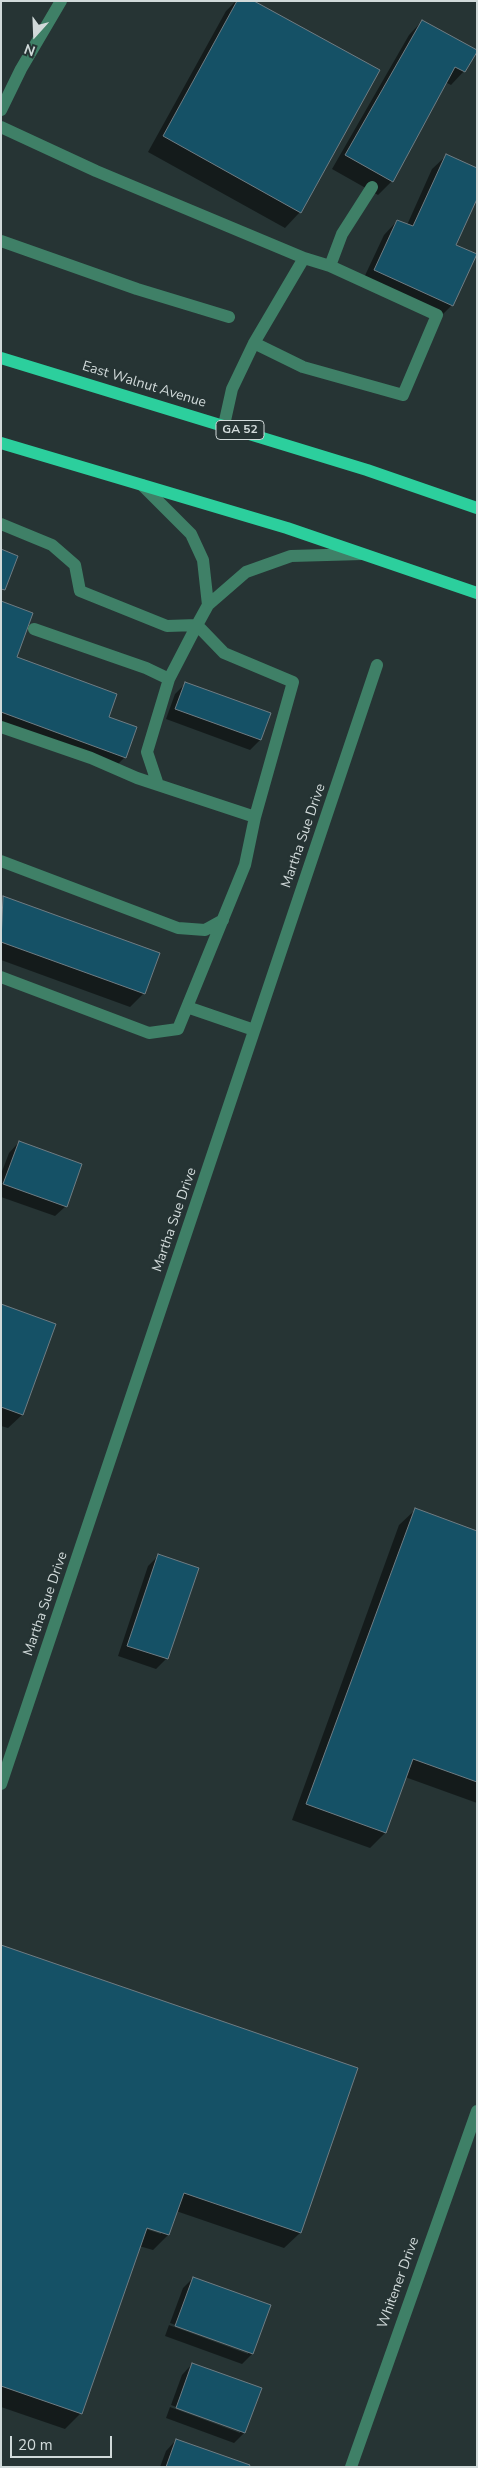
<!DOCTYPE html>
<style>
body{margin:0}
#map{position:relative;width:478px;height:2468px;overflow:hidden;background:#263434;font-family:"Nunito Sans",sans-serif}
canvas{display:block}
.frame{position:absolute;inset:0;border:2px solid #d1dada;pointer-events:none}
.north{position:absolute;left:10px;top:10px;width:50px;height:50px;-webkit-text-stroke:4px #263434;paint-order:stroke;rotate:200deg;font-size:14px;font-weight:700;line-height:20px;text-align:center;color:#d1dada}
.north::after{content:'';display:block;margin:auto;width:18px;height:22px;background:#d1dada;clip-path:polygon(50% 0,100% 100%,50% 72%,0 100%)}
.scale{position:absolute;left:10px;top:2436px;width:102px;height:22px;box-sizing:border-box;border:2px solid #d1dada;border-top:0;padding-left:6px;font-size:15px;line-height:18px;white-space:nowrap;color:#d1dada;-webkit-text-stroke:4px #263434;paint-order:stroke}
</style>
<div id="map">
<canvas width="478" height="2468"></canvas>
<div class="frame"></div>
<div class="north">N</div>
<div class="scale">20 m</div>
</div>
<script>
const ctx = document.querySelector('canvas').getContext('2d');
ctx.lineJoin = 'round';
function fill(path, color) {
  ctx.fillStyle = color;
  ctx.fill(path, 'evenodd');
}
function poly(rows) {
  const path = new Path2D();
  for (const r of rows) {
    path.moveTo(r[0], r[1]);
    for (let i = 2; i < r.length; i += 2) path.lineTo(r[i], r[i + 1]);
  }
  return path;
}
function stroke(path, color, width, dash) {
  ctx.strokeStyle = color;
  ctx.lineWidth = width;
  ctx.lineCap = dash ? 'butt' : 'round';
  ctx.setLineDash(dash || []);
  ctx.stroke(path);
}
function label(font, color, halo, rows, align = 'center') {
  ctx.font = font + ' "Nunito Sans",sans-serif';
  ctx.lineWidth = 4.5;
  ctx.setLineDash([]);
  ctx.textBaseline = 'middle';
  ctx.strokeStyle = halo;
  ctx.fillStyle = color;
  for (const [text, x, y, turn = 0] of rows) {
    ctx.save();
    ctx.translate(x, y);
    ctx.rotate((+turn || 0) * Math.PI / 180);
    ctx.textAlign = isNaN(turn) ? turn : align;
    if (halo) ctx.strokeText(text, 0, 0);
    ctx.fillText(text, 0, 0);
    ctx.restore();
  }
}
const shadow = poly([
 [236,1,251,1,300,212,285,228,148,152,226,11],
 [422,21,464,71,451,85,445,82,392,181,378,195,332,169,409,35],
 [446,156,454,245,452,305,438,319,361,284,384,235,397,221,407,225,432,169],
 [1,603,15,658,107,718,125,757,111,771,1,731],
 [186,683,260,740,250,750,166,719,175,694],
 [3,898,144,993,130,1007,1,960],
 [19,1142,66,1206,55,1216,1,1197,1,1174,9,1153],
 [1,1306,54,1325,22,1415,8,1428,1,1426],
 [415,1510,477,1532,477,1803,405,1777,385,1833,370,1848,292,1820,399,1525],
 [158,1556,167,1658,156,1669,118,1656,148,1566],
 [1,1946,356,2069,300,2233,284,2248,176,2211,168,2235,153,2250,139,2246,81,2413,65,2429,1,2407],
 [141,2224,161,2231,161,2234,140,2227],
 [193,2278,252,2354,242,2364,165,2336,169,2325,248,2354,248,2351,170,2323,183,2288],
 [192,2364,244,2433,234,2443,166,2418,170,2407,240,2433,240,2430,171,2405,182,2375],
 [176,2440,248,2467,160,2467,166,2451]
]);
const building = poly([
 [237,1,254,1,380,70,301,213,163,136,237,1],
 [422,20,477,50,477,52,465,72,455,67,393,182,345,155,422,20],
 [446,154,477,168,477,199,456,245,477,254,453,306,374,270,397,220,413,226,446,154],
 [1,549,18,556,5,590,1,589,1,549],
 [1,601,33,613,17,657,117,694,109,717,137,727,126,758,1,712,1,601],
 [185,682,271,713,261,740,175,709,185,682],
 [3,896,160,953,145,994,1,942,3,896],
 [19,1141,82,1164,67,1207,3,1184,19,1141],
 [1,1304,56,1324,23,1415,1,1407,1,1304],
 [415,1508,477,1531,477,1782,413,1759,386,1833,306,1804,415,1508],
 [158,1554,199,1568,168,1659,127,1646,158,1554],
 [1,1945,358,2068,301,2233,184,2193,169,2235,147,2228,82,2414,1,2386,1,1945],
 [193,2277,271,2305,253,2354,175,2326,193,2277],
 [192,2363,262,2388,245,2433,176,2408,192,2363],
 [176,2439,250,2465,249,2467,166,2467,176,2439]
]);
const minor = poly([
 [1,110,21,69,61,1],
 [1,127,96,171,304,258,254,343,232,389,224,425],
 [1,241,137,289,229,317],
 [330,266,342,234,372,187],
 [254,343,303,367,403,395,437,315,330,266,304,258],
 [142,485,191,534,203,560,208,605],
 [1,524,52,545,75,565,80,591,167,626,197,625,208,605,246,572,291,556,362,554],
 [34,629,146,668,169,679],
 [1,727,91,758,137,778,255,817,245,865,178,1029,149,1033,1,977],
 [158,785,147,752,169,679,197,625,224,653,293,682,255,817],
 [1,861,178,928,205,930,223,920],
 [187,1007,254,1030],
 [1,1784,377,665],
 [351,2467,477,2111]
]);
const major = poly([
 [1,358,367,470,477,508],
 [1,443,287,528,477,593]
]);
const shields = [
 [240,430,48]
];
const shieldNames = [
 ["GA 52",240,430]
];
const streetNames = [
 ["East Walnut Avenue",144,385,17],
 ["Martha Sue Drive",304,836,-71],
 ["Martha Sue Drive",175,1220,-71],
 ["Martha Sue Drive",46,1604,-71],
 ["Whitener Drive",399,2283,-70]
];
fill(shadow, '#0007');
fill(building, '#155166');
stroke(building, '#6f7c83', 1);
stroke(minor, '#3f8067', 12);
stroke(major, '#2ccf9d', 12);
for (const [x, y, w] of shields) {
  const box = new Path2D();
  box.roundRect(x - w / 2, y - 9.5, w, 19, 4);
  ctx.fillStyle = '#263434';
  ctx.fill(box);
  stroke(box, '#d1dada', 1);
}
label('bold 12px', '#d1dada', null, shieldNames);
label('14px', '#d1dada', '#263434', streetNames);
</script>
